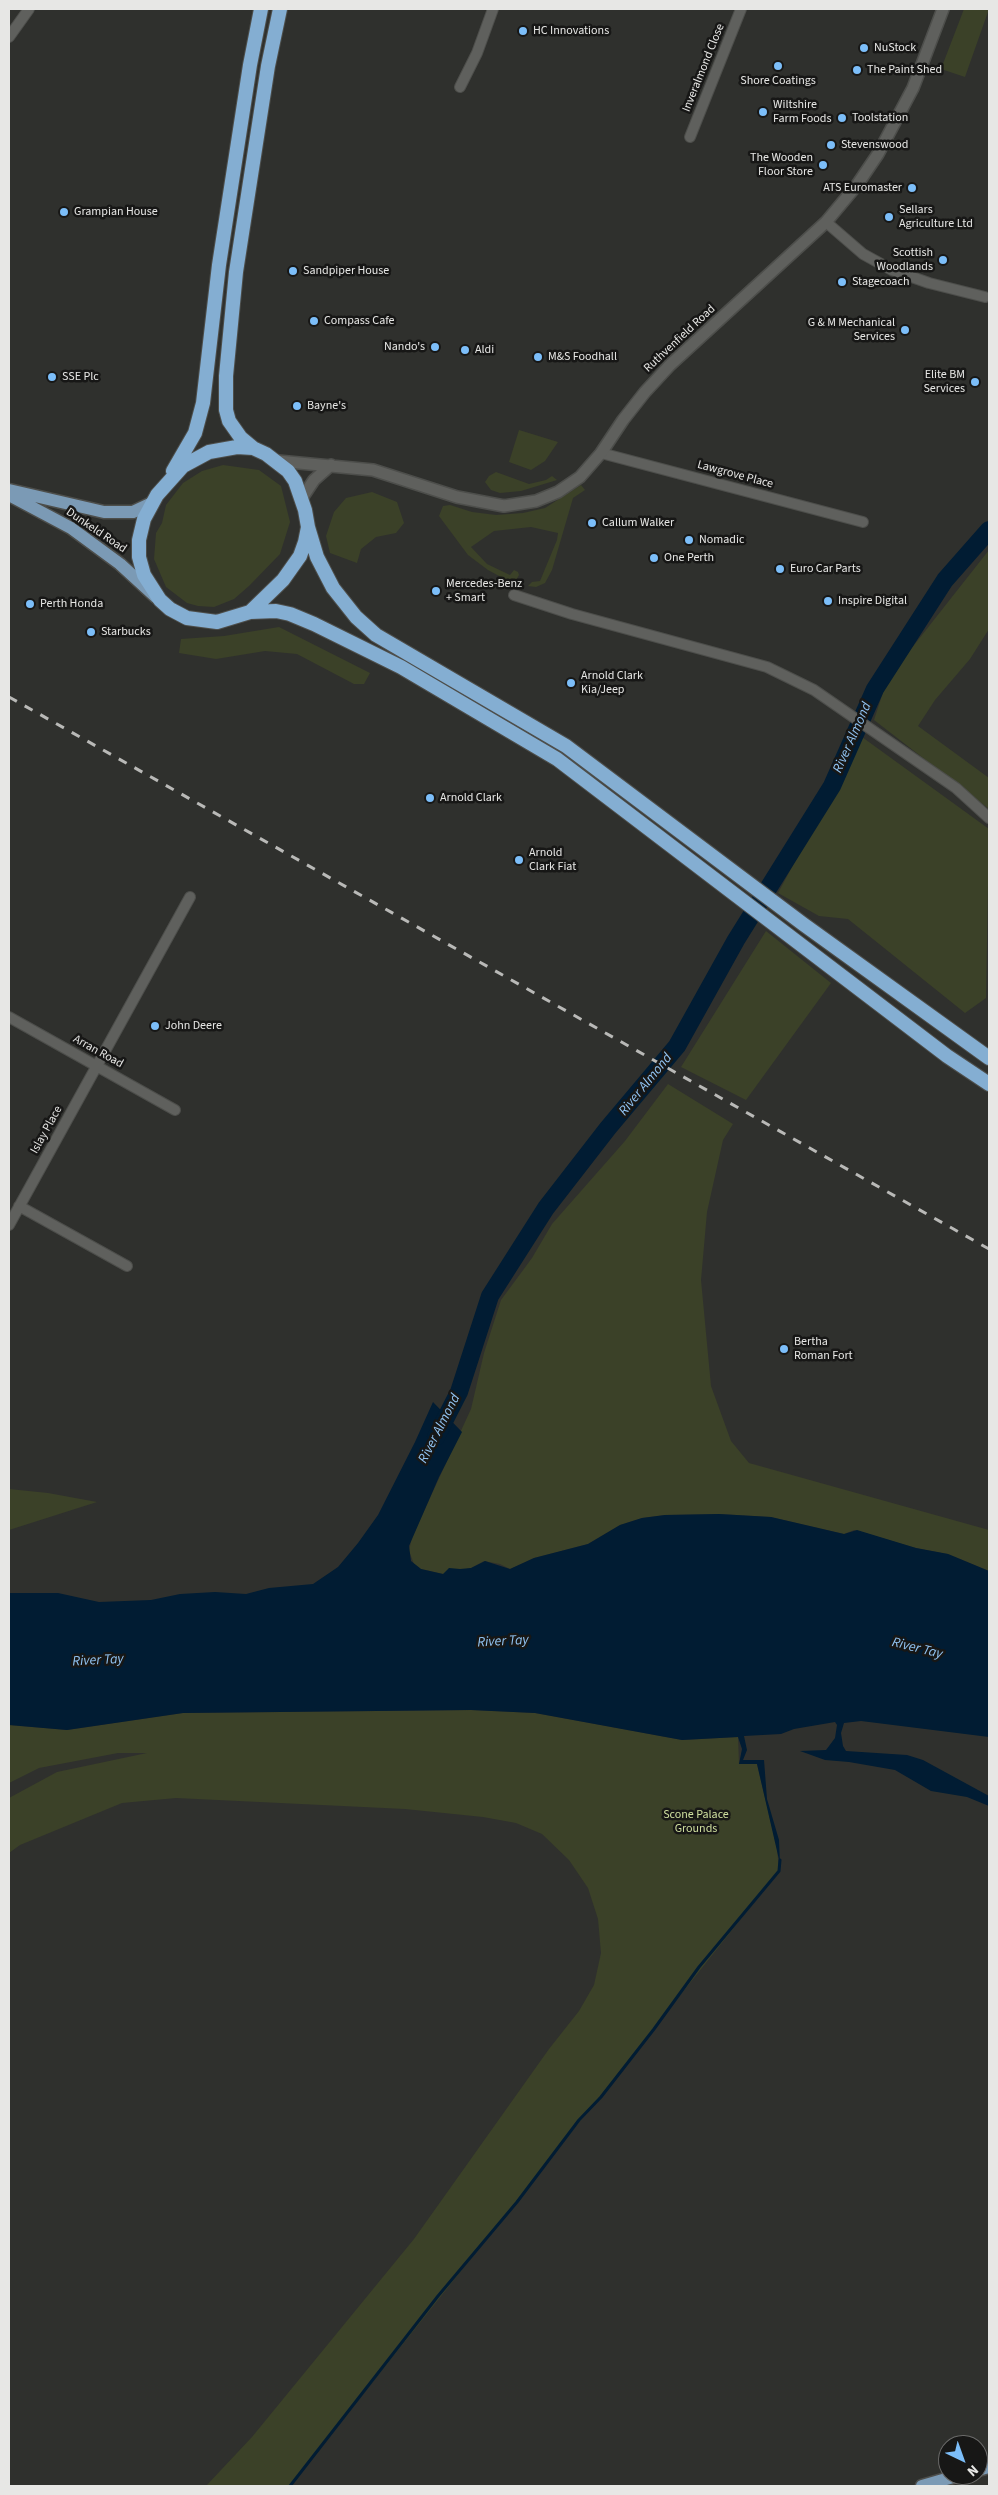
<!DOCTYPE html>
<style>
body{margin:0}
#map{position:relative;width:998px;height:2495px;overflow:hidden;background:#2f302d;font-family:"Source Sans 3",sans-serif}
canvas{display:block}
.frame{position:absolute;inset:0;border:10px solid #e7e7e5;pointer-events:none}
.north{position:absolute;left:938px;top:2435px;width:50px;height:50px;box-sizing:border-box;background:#171716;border:1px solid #6a6a69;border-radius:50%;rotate:138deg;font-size:14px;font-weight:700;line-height:20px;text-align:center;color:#e7e7e5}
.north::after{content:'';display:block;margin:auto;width:18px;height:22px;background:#7cbef9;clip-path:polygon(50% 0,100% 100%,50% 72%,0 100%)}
</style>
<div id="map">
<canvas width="998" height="2495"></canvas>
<div class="frame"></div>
<div class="north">N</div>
</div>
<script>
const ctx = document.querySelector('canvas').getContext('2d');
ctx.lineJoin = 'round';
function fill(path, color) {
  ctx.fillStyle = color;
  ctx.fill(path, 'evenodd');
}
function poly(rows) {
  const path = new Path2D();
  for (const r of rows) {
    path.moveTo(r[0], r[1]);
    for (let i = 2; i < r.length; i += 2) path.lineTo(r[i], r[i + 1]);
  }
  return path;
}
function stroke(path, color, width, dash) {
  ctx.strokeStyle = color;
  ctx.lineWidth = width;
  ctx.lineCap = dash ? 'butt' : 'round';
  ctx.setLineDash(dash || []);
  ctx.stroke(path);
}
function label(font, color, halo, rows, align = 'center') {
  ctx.font = font + ' "Source Sans 3",sans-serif';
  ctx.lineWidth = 5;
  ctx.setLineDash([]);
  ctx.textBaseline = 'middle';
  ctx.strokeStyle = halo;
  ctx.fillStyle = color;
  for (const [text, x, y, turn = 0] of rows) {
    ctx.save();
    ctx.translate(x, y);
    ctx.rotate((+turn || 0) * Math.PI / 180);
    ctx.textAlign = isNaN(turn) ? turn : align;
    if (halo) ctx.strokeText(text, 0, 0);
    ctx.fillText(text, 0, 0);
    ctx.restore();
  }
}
const green = poly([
 [964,9,989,9,965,77,941,69],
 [519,430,558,442,545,461,531,470,509,462],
 [223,465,259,470,281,486,290,522,280,554,249,586,234,599,214,607,198,606,187,603,166,587,154,559,156,533,162,523,166,505,183,483,202,471],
 [496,472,529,484,546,480,552,476,557,480,521,491,500,493,491,490,485,482,489,476],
 [581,485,585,490,573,498,552,570,545,583,536,587,528,586,532,582,540,581,557,540,558,533,531,527,494,531,471,547,487,564,510,575,514,570,518,572,519,575,514,584,488,570,468,555,439,516,443,506,450,505,472,512,496,515,523,513,545,508],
 [372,492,397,502,404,523,396,533,376,537,361,549,357,563,330,553,326,536,334,512,346,498],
 [989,550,989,629,970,659,935,700,918,726,989,778,989,809,874,720,886,683,896,668],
 [279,627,370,673,364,684,354,684,297,654,265,651,216,659,179,653,181,639,224,636],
 [862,737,989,829,986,998,965,1013,848,919,819,916,778,893],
 [766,931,831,983,746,1100,681,1067],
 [668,1084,733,1124,723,1140,707,1212,701,1280,711,1386,731,1441,749,1463,989,1530,989,1571,948,1554,916,1548,854,1530,844,1534,771,1517,719,1514,665,1515,642,1518,620,1525,588,1544,534,1558,510,1569,500,1564,484,1561,471,1568,443,1574,421,1569,414,1564,409,1551,412,1537,471,1409,484,1353,501,1300,532,1258,552,1224,625,1141],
 [9,1489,48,1493,97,1502,9,1530],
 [471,1710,535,1713,682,1740,738,1737,739,1764,757,1764,777,1848,779,1871,290,2486,206,2486,252,2437,414,2239,549,2049,579,2011,594,1985,601,1953,598,1919,588,1888,569,1860,542,1834,516,1823,483,1817,405,1809,176,1798,122,1803,20,1845,9,1853,9,1798,57,1772,147,1753,118,1753,39,1768,9,1783,9,1725,67,1730,183,1713]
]);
const water = poly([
 [433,1402,462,1432,439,1477,409,1546,411,1561,421,1569,443,1574,449,1568,460,1569,471,1568,485,1561,510,1569,534,1558,588,1544,620,1525,642,1518,665,1515,719,1514,771,1517,844,1534,857,1530,916,1548,948,1554,989,1571,989,1737,861,1721,844,1723,841,1733,843,1746,846,1751,907,1755,923,1760,989,1796,989,1806,967,1797,931,1791,895,1770,849,1762,825,1760,800,1751,826,1750,835,1738,837,1725,835,1722,794,1729,781,1734,744,1736,747,1750,743,1760,764,1760,767,1799,779,1840,780,1864,757,1764,739,1764,742,1749,738,1737,682,1740,535,1713,471,1710,183,1713,67,1730,9,1725,9,1593,58,1593,99,1602,151,1600,180,1594,215,1592,246,1594,269,1588,313,1584,338,1567,358,1543,378,1515,415,1442]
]);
const stream = poly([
 [290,2486,438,2296,517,2202,579,2120,601,2097,654,2029,699,1967,779,1871,780,1860]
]);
const river = poly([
 [436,1437,459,1392,490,1296,546,1208,608,1128,677,1046,736,940,832,786,875,689,945,580,989,530]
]);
const minor = poly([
 [9,37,29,9],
 [460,87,477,53,493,9],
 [690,137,741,9],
 [826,222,863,254,892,270,929,283,985,297],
 [601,453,863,522],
 [514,595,572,614,767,667,814,690,956,788,989,818],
 [9,1017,175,1110],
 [19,1206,127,1266],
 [9,1225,190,897]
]);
const tertiary = poly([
 [278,461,373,470,457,497,504,506,536,501,558,492,580,477,601,453,623,420,645,392,670,365,826,222,857,185,878,154,913,88,943,9],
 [302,498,314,480,331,465]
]);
const primary = poly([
 [9,490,104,512,133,512,150,504],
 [9,495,71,528,120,564,156,597],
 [978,2470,989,2467],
 [922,2486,960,2475]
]);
const trunk = poly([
 [237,447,253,448,266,454,288,471,295,481,305,510,308,527,305,542,300,556,283,580,250,612,217,622,187,618,170,609,160,600,144,575,139,557,139,540,144,519,157,495,183,466,209,452,237,447],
 [253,448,241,438,229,421,226,410,226,376,236,272,268,66,280,9],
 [173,471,195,433,203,403,219,265,250,65,261,9],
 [308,527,317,557,333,588,356,617,376,635,566,746,803,924,989,1058],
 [250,612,276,611,290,614,314,624,401,667,557,759,947,1056,989,1084]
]);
const rail = poly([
 [9,697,989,1249]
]);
const markers = [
 [523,31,5,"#7cbef9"],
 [864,48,5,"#7cbef9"],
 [778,66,5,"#7cbef9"],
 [857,70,5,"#7cbef9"],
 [763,112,5,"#7cbef9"],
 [842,118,5,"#7cbef9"],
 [831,145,5,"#7cbef9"],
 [823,165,5,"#7cbef9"],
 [912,188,5,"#7cbef9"],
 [64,212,5,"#7cbef9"],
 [889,217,5,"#7cbef9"],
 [943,260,5,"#7cbef9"],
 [293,271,5,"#7cbef9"],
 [842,282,5,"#7cbef9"],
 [314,321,5,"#7cbef9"],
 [905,330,5,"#7cbef9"],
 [435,347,5,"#7cbef9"],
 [465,350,5,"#7cbef9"],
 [538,357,5,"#7cbef9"],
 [52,377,5,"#7cbef9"],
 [975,382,5,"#7cbef9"],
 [297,406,5,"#7cbef9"],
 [592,523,5,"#7cbef9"],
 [689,540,5,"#7cbef9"],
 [654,558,5,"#7cbef9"],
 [780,569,5,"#7cbef9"],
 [436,591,5,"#7cbef9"],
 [828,601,5,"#7cbef9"],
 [30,604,5,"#7cbef9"],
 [91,632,5,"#7cbef9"],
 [571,683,5,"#7cbef9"],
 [430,798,5,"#7cbef9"],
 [519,860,5,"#7cbef9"],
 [155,1026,5,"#7cbef9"],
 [784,1349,5,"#7cbef9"]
];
const poiNames = [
 ["HC Innovations",533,31],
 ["NuStock",874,48],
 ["The Paint Shed",867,70],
 ["Shore Coatings",778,81,"center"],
 ["Wiltshire",773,105],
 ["Farm Foods",773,119],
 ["Toolstation",852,118],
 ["Stevenswood",841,145],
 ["The Wooden",813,158,"right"],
 ["Floor Store",813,172,"right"],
 ["ATS Euromaster",902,188,"right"],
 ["Sellars",899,210],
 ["Agriculture Ltd",899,224],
 ["Grampian House",74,212],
 ["Scottish",933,253,"right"],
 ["Woodlands",933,267,"right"],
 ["Sandpiper House",303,271],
 ["Stagecoach",852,282],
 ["Compass Cafe",324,321],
 ["G & M Mechanical",895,323,"right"],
 ["Services",895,337,"right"],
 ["Nando's",425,347,"right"],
 ["Aldi",475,350],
 ["M&S Foodhall",548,357],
 ["Elite BM",965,375,"right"],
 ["Services",965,389,"right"],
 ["SSE Plc",62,377],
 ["Bayne's",307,406],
 ["Callum Walker",602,523],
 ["Nomadic",699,540],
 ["One Perth",664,558],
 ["Euro Car Parts",790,569],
 ["Mercedes-Benz",446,584],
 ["+ Smart",446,598],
 ["Inspire Digital",838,601],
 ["Perth Honda",40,604],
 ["Starbucks",101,632],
 ["Arnold Clark",581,676],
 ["Kia/Jeep",581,690],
 ["Arnold Clark",440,798],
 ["Arnold",529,853],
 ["Clark Fiat",529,867],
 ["John Deere",165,1026],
 ["Bertha",794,1342],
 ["Roman Fort",794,1356]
];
const streetNames = [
 ["Inveralmond Close",704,68,-68],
 ["Ruthvenfield Road",680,339,-43],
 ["Lawgrove Place",735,475,15],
 ["Dunkeld Road",96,531,34],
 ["Arran Road",98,1052,29],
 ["Islay Place",47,1130,-61]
];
const parkNames = [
 ["Scone Palace",696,1815],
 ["Grounds",696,1829]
];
const waterNames = [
 ["River Almond",853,738,-66],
 ["River Almond",646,1085,-51],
 ["River Almond",440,1429,-63],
 ["River Tay",503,1642,-3],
 ["River Tay",917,1649,14],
 ["River Tay",98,1661,-3]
];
fill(green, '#3b4128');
fill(water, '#011c33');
stroke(stream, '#011c33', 3);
stroke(river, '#011c33', 18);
stroke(minor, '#4d4e4b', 12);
stroke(tertiary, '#4d4e4b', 14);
stroke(primary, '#4d4e4b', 15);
stroke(trunk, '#4d4e4b', 16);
stroke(minor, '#5f605d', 10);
stroke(tertiary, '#5f605d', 11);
stroke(primary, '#7b9ab5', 12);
stroke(trunk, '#84aed2', 14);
stroke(rail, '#b9b9b7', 3, [9, 9]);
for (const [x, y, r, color] of markers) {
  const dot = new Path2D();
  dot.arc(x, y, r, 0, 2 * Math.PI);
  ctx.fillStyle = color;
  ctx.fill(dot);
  stroke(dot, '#171716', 2);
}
label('12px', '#e7e7e5', '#171716', poiNames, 'left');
label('12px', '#e7e7e5', '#171716', streetNames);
label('12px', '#cfdf9f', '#171716', parkNames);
label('italic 14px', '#92c5f4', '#171716', waterNames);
</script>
